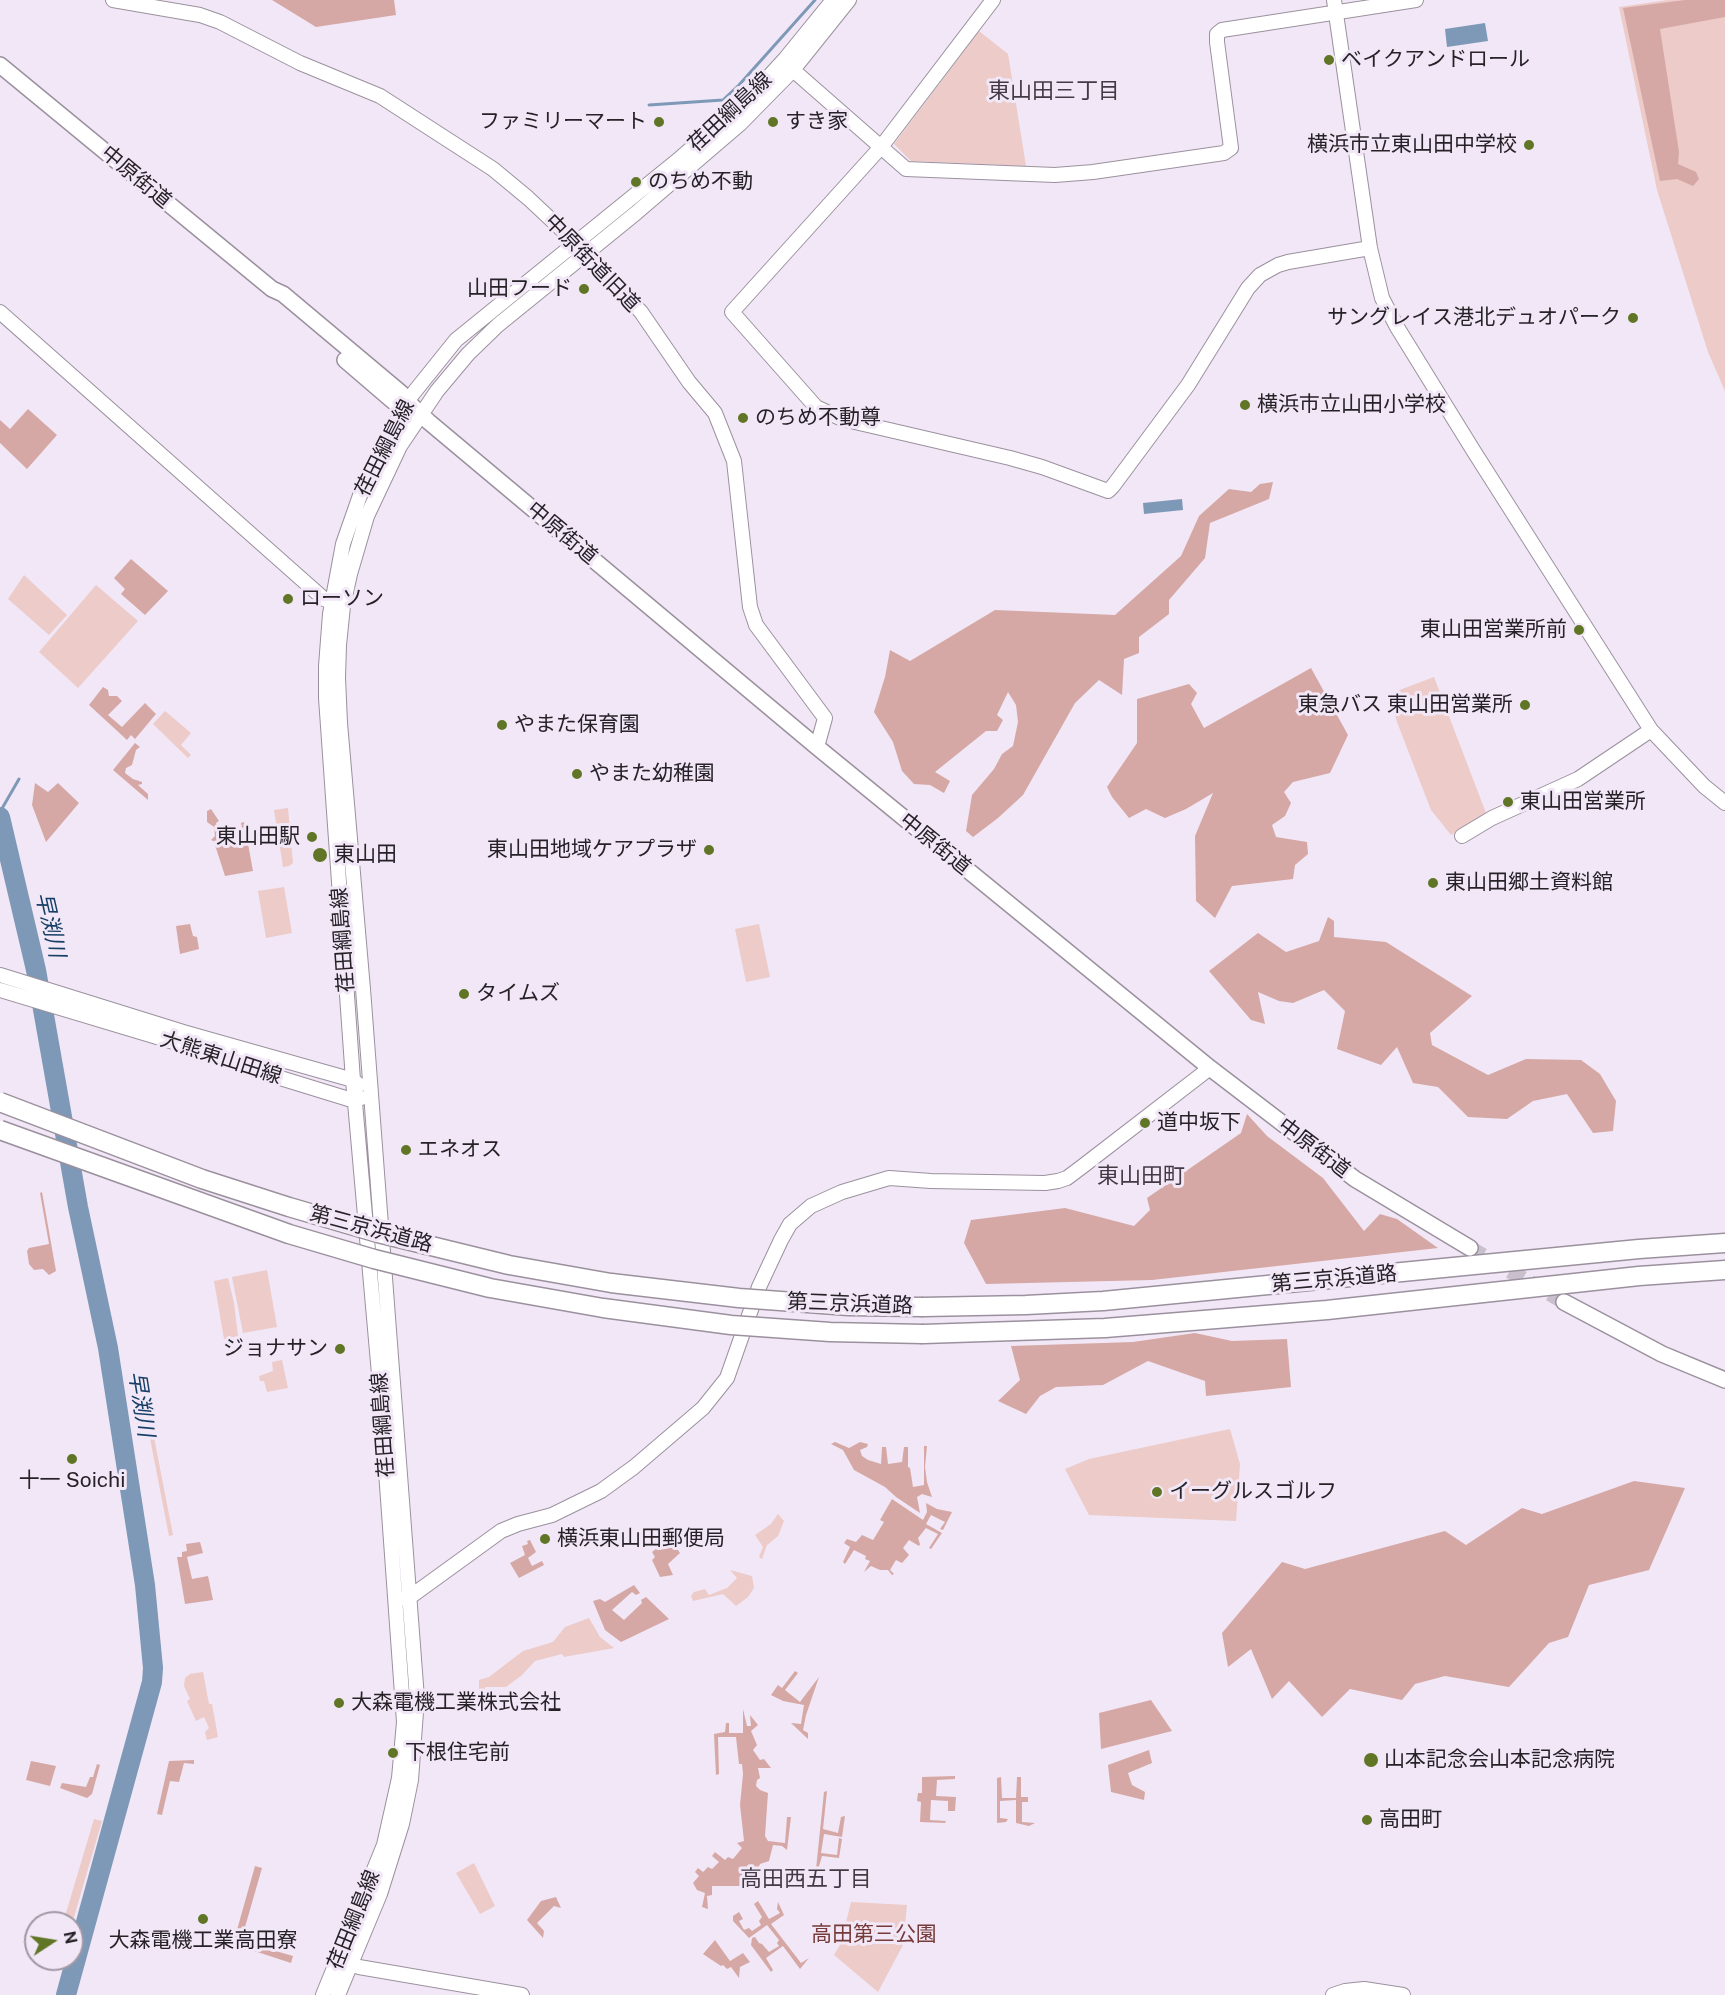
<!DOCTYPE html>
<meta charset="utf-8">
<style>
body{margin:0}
#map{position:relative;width:1725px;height:1995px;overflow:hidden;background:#f2e7f6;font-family:"Public Sans",sans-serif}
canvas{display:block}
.north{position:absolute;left:24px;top:1911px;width:60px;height:60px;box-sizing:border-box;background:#f2e7f6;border:2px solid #a098a4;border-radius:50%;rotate:78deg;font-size:16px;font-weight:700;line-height:24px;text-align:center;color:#262228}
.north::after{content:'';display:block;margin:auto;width:21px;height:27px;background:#607626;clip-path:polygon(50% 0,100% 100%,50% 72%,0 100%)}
</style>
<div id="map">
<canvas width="1725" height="1995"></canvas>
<div class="north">N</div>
</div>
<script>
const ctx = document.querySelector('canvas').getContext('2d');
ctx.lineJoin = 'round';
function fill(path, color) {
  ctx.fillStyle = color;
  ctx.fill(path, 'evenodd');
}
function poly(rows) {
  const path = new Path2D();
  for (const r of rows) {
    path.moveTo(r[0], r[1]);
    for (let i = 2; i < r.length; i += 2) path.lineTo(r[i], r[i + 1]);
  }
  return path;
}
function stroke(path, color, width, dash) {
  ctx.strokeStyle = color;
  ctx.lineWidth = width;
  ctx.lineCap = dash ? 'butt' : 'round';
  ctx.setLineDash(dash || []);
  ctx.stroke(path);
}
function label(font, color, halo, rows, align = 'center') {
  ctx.font = font + ' "Public Sans","Noto Sans JP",sans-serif';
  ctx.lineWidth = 6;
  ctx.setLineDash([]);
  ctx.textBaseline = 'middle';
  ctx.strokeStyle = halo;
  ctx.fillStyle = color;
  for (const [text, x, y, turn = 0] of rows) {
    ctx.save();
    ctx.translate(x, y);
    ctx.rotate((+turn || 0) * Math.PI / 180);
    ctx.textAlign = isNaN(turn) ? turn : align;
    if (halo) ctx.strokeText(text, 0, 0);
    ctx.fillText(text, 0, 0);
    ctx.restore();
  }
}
const green = poly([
 [1668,0,1725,0,1725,391,1708,352,1657,190,1619,7],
 [979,31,1008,54,1026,166,911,161,894,144],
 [24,575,67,615,49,635,8,599],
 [96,585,138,621,78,688,39,652],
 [1434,677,1486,813,1451,835,1431,810,1397,722,1389,694],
 [165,711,191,733,181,745,191,755,188,758,153,724],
 [288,808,293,863,289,866,283,867,274,810],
 [284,887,292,933,266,938,258,891],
 [759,924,770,977,746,982,735,929],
 [267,1270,277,1327,243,1333,232,1277],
 [228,1278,234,1303,238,1336,224,1339,214,1281],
 [282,1360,288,1388,267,1392,264,1381,260,1381,259,1376,273,1371,272,1362],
 [151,1422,173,1535,169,1536,147,1423],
 [1230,1429,1240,1464,1236,1521,1089,1515,1065,1469,1089,1459],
 [778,1514,784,1521,778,1536,767,1545,762,1559,759,1557,763,1547,755,1535,771,1524],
 [730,1570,752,1576,754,1588,748,1597,736,1606,723,1594,693,1601,691,1596,694,1592,705,1589,709,1595,727,1588,737,1578],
 [589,1618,600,1637,614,1648,564,1657,562,1654,535,1661,522,1675,506,1687,485,1687,485,1702,479,1702,479,1680,489,1677,523,1651,553,1642,565,1627],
 [203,1672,209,1704,212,1704,218,1737,207,1740,205,1732,209,1728,204,1717,196,1721,187,1701,190,1699,184,1686,185,1678,190,1674],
 [94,1819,102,1821,72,1924,63,1923],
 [474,1863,495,1906,480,1914,456,1873],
 [851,1902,907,1905,903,1945,878,1992,834,1955,841,1943]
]);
const forest = poly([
 [272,0,394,0,396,15,316,27],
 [1685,0,1725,0,1725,17,1660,29,1679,152,1678,164,1696,172,1699,179,1693,186,1677,179,1660,181,1623,8],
 [28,409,57,435,27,469,0,443,0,420,10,429],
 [1273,482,1269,499,1210,523,1205,558,1169,600,1169,614,1139,637,1139,653,1124,659,1122,695,1099,680,1075,703,1023,795,998,818,973,837,966,831,972,795,994,769,1002,754,1013,746,1018,722,1016,705,1008,692,997,715,1003,720,997,731,986,731,935,772,950,781,944,793,930,785,914,784,902,771,893,742,874,712,885,677,890,650,910,661,995,610,1115,615,1181,556,1199,516,1229,489,1251,492,1260,484],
 [131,559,168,591,145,615,121,594,125,589,114,578],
 [1311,668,1348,735,1330,773,1293,782,1284,792,1291,803,1285,816,1272,825,1276,837,1307,842,1308,854,1295,865,1293,879,1232,886,1215,918,1196,901,1195,836,1213,793,1186,809,1165,818,1146,809,1129,818,1112,797,1107,787,1137,743,1137,699,1189,684,1197,693,1191,704,1204,728],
 [103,687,108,690,109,696,117,696,122,701,108,715,122,727,145,703,156,714,135,739,131,735,127,740,89,705],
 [135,743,140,747,136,750,132,765,126,768,125,773,133,779,142,782,142,784,138,785,148,794,148,800,113,770],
 [35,783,48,792,58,783,79,803,46,842,32,805],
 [211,809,219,821,216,823,221,841,234,838,234,834,243,832,241,823,244,822,253,871,225,876,215,845,216,842,211,840,215,836,214,827,207,822,207,811],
 [1328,917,1334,921,1334,937,1386,942,1472,996,1430,1033,1432,1045,1488,1075,1526,1059,1581,1060,1600,1074,1616,1101,1613,1131,1593,1133,1567,1094,1533,1101,1507,1119,1468,1117,1438,1087,1413,1083,1397,1047,1381,1065,1337,1049,1345,1011,1324,990,1293,1003,1279,1001,1258,992,1265,1024,1251,1020,1209,971,1258,933,1286,952,1319,941],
 [190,924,193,936,197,937,199,949,180,954,176,926],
 [1247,1114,1267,1136,1323,1178,1364,1231,1380,1214,1397,1219,1438,1248,1152,1280,986,1284,964,1243,971,1220,1065,1208,1134,1226,1150,1210,1147,1198,1241,1133],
 [42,1192,56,1271,49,1275,43,1269,34,1270,29,1264,27,1251,29,1248,49,1244,40,1193],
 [1195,1333,1232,1341,1287,1339,1291,1387,1206,1396,1205,1381,1148,1361,1103,1385,1056,1387,1040,1396,1026,1414,998,1401,1020,1380,1011,1346,1133,1342],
 [835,1442,849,1448,860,1442,868,1444,867,1447,860,1450,862,1456,868,1460,881,1464,882,1447,886,1447,888,1464,902,1462,904,1447,908,1447,908,1467,910,1468,913,1487,924,1485,924,1446,927,1446,925,1467,927,1482,932,1497,922,1494,917,1497,920,1513,896,1497,885,1487,854,1470,843,1450,831,1444],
 [1634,1481,1685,1488,1649,1570,1589,1585,1568,1637,1549,1643,1509,1687,1445,1676,1415,1684,1402,1700,1350,1689,1322,1717,1289,1681,1272,1699,1251,1649,1228,1667,1222,1633,1282,1562,1305,1569,1445,1531,1466,1545,1522,1508,1542,1514],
 [892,1499,923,1520,927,1512,926,1503,937,1509,952,1512,943,1530,940,1529,945,1522,931,1515,926,1524,942,1533,931,1549,929,1548,938,1534,926,1528,918,1538,920,1544,919,1546,909,1540,903,1548,909,1555,902,1563,896,1560,890,1570,894,1574,892,1575,888,1570,880,1570,871,1566,864,1572,870,1561,865,1559,866,1556,854,1550,845,1564,843,1562,850,1547,844,1543,847,1539,856,1542,862,1535,873,1540,884,1522,880,1520],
 [670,1538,680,1553,668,1564,673,1575,660,1577,652,1560,655,1557,652,1552],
 [530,1540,536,1552,528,1558,532,1566,542,1561,544,1565,519,1578,510,1563,525,1555,522,1546,528,1544,527,1541],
 [200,1542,203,1553,187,1557,192,1579,208,1576,213,1600,185,1604,177,1557,182,1557,182,1552,187,1551,186,1544],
 [634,1585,640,1593,636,1595,632,1592,612,1610,624,1620,642,1603,641,1600,646,1597,669,1619,621,1642,605,1630,593,1601,600,1599,605,1602],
 [795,1671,798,1673,785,1690,800,1702,819,1677,806,1715,803,1730,808,1733,808,1739,791,1723,801,1724,804,1705,783,1701,771,1695,778,1685,782,1688],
 [1151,1700,1172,1731,1101,1749,1099,1713],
 [743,1709,747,1726,751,1726,750,1715,758,1725,751,1731,757,1745,753,1750,760,1760,764,1759,771,1768,758,1768,760,1778,757,1780,756,1786,760,1790,768,1793,765,1836,768,1841,785,1843,787,1817,791,1817,787,1850,782,1846,773,1845,769,1861,760,1864,755,1876,760,1883,753,1888,749,1883,742,1886,712,1886,712,1895,707,1896,708,1909,702,1907,705,1893,697,1890,693,1883,699,1876,695,1872,698,1868,703,1872,708,1867,712,1869,719,1862,712,1856,715,1852,725,1860,728,1857,733,1859,742,1848,737,1843,744,1841,740,1805,743,1774,742,1764,739,1764,736,1737,718,1737,719,1774,716,1775,714,1734,725,1732,726,1723,729,1723,729,1733,743,1733],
 [1149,1750,1152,1763,1128,1773,1132,1785,1145,1792,1144,1800,1111,1792,1108,1765],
 [194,1760,194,1764,184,1763,179,1782,170,1781,162,1815,157,1814,169,1761],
 [31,1761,56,1766,50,1786,26,1780],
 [97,1764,100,1765,92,1794,87,1798,60,1788,62,1783,86,1787,90,1777,93,1777],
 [955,1776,955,1779,937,1780,936,1796,956,1797,955,1811,948,1811,948,1801,931,1800,930,1820,946,1821,945,1823,920,1822,921,1802,917,1801,918,1793,922,1793,922,1777],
 [1001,1777,1002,1798,1016,1798,1017,1777,1021,1777,1021,1797,1028,1797,1028,1802,1022,1802,1022,1822,1035,1823,1029,1826,1016,1823,1016,1800,1000,1801,1000,1818,1008,1819,1006,1822,997,1823,997,1778],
 [827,1791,823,1829,838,1833,841,1817,845,1816,842,1837,824,1834,821,1853,837,1855,839,1838,842,1839,839,1858,822,1856,818,1870,816,1869,824,1792],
 [255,1866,262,1868,241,1941,293,1956,291,1963,233,1944],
 [556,1897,561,1908,554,1906,537,1923,544,1931,543,1938,527,1920,541,1901],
 [758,1901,769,1919,780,1913,777,1909,778,1902,784,1915,771,1924,801,1963,809,1958,800,1969,783,1946,766,1958,773,1970,771,1972,751,1945,752,1938,755,1937,759,1943,762,1944,769,1952,779,1946,777,1943,779,1940,767,1925,749,1938,733,1921,733,1916,739,1912,743,1919,739,1921,744,1930,749,1928,752,1931,761,1925,759,1921,762,1917,754,1904],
 [715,1940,730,1961,743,1953,750,1962,740,1967,739,1978,731,1967,727,1969,723,1965,721,1966,703,1954]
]);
const water = poly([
 [1485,23,1488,41,1447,47,1445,29],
 [1182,499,1183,510,1144,514,1143,503]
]);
const stream = poly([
 [649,105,723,100,739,85,815,0],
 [0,812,19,779]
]);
const river = poly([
 [0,817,36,970,78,1207,108,1348,145,1585,153,1668,152,1682,66,1995]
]);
const primaryTunnel = poly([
 [1470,1248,1564,1302]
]);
const secondary = poly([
 [113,0,200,15,220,22,300,63,380,96,493,169,528,198,576,243,641,312,689,382,715,413,734,461,750,607,756,625,825,718,817,747],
 [993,0,881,147,732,312,816,407,842,419,1010,458,1042,467,1108,491,1113,486,1188,385,1248,288,1260,275,1278,265,1288,262,1370,248],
 [1334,0,1370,248,1382,298,1397,327,1473,450,1651,730,1704,786,1725,803],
 [793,70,906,169,1055,175,1093,172,1224,153,1231,148,1217,42,1217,34,1222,30,1416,0],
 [0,312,324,599,338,605],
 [1462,836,1492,818,1578,779,1651,730],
 [0,975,183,1032,353,1080,359,1085],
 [0,990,187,1046,277,1077,355,1101,361,1098],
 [404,1598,410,1597,501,1531,518,1524,552,1515,601,1491,634,1467,703,1408,727,1378,759,1287,781,1240,790,1224,811,1206,842,1192,889,1178,931,1181,1045,1183,1058,1181,1067,1178,1083,1166,1210,1068],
 [343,1961,359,1967,522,1995],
 [323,1995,384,1845,399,1778,404,1722,379,1374,353,1080,326,698,326,666,330,614,343,544,364,484,407,401,456,340,678,160,752,95,785,59,833,0],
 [338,1995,380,1894,402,1824,411,1780,417,1698,363,989,340,723,338,678,339,645,343,606,350,574,367,516,400,446,437,391,468,354,498,325,636,213,740,124,793,70,849,0],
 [1333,1995,1345,1991,1364,1989,1403,1995]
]);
const primary = poly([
 [0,65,272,289,283,294,401,393,407,401,429,422,817,747,1210,1068,1355,1179,1470,1248],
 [345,360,394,402,411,411],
 [1564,1302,1662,1354,1725,1380]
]);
const highway = poly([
 [923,1307,1026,1305,1103,1301,1639,1249,1725,1243],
 [923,1334,1105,1328,1327,1310,1639,1276,1725,1270]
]);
const highwayBridge = poly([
 [0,1102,202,1179,289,1207,378,1233,509,1265,611,1283,739,1298,849,1306,923,1307],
 [0,1130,289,1234,374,1259,490,1288,603,1308,731,1325,830,1332,923,1334]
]);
const markers = [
 [1329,60,6,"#607626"],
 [659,122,6,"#607626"],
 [773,122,6,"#607626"],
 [1529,145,6,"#607626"],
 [636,182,6,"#607626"],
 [584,289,6,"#607626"],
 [1633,318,6,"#607626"],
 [1245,405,6,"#607626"],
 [743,418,6,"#607626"],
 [288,599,6,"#607626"],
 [1579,630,6,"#607626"],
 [1525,705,6,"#607626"],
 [502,725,6,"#607626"],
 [577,774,6,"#607626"],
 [1508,802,6,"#607626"],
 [312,837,6,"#607626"],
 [709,850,6,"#607626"],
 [320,855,8,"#607626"],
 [1433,883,6,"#607626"],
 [464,994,6,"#607626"],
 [1145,1123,6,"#607626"],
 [406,1150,6,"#607626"],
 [340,1349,6,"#607626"],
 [72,1459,6,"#607626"],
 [1157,1492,6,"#607626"],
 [545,1539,6,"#607626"],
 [339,1703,6,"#607626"],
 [393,1753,6,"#607626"],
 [1371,1760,8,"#607626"],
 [1367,1820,6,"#607626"],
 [203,1919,6,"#607626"]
];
const poiNames = [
 ["ベイクアンドロール",1341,60],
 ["ファミリーマート",647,122,"right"],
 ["すき家",785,122],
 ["横浜市立東山田中学校",1517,145,"right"],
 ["のちめ不動",648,182],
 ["山田フード",572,289,"right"],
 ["サングレイス港北デュオパーク",1621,318,"right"],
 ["横浜市立山田小学校",1257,405],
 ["のちめ不動尊",755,418],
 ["ローソン",300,599],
 ["東山田営業所前",1567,630,"right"],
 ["東急バス 東山田営業所",1513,705,"right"],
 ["やまた保育園",514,725],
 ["やまた幼稚園",589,774],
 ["東山田営業所",1520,802],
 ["東山田駅",300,837,"right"],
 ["東山田地域ケアプラザ",697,850,"right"],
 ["東山田",334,855],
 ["東山田郷土資料館",1445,883],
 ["タイムズ",476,994],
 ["道中坂下",1157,1123],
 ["エネオス",418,1150],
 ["ジョナサン",328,1349,"right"],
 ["十一 Soichi",72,1481,"center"],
 ["イーグルスゴルフ",1169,1492],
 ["横浜東山田郵便局",557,1539],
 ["大森電機工業株式会社",351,1703],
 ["下根住宅前",405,1753],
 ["山本記念会山本記念病院",1384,1760],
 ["高田町",1379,1820],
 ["大森電機工業高田寮",203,1941,"center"]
];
const streetNames = [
 ["荏田綱島線",730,112,-43],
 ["中原街道",136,177,40],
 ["中原街道旧道",592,263,46],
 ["荏田綱島線",385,448,-63],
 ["中原街道",562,533,40],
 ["中原街道",935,844,39],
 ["荏田綱島線",343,940,-94],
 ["大熊東山田線",221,1058,18],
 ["中原街道",1314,1148,37],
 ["第三京浜道路",371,1229,15],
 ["第三京浜道路",1334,1279,-5],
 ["第三京浜道路",850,1304,2],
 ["荏田綱島線",383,1425,-94],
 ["荏田綱島線",354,1920,-68]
];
const parkNames = [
 ["高田第三公園",874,1935]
];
const neighbourhoodNames = [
 ["東山田三丁目",1054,91],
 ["東山田町",1141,1176],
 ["高田西五丁目",806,1879]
];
const waterNames = [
 ["早渕川",50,925,77],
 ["早渕川",141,1404,81]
];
fill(green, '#eccbc9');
fill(forest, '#d5a8a5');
fill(water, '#7e99b7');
stroke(stream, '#7e99b7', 3);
stroke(river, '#7e99b7', 20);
stroke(primaryTunnel, '#c9c0cd', 15, [15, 8]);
stroke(secondary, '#9b919e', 16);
stroke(primary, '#9b919e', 18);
stroke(highway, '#9b919e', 21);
stroke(secondary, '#fff', 14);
stroke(primary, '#fff', 15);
stroke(highway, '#fff', 18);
stroke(highwayBridge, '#9b919e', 21, []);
stroke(highwayBridge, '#fff', 18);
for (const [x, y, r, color] of markers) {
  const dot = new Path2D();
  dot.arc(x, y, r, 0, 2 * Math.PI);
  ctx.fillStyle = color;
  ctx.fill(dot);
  stroke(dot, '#f2e7f6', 2);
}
label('21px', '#262228', '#f2e7f6', poiNames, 'left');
label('21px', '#262228', '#f2e7f6', streetNames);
label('21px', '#763b39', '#f2e7f6', parkNames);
label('22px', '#423a45', '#f2e7f6', neighbourhoodNames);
label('italic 22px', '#163f67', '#f2e7f6', waterNames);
</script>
